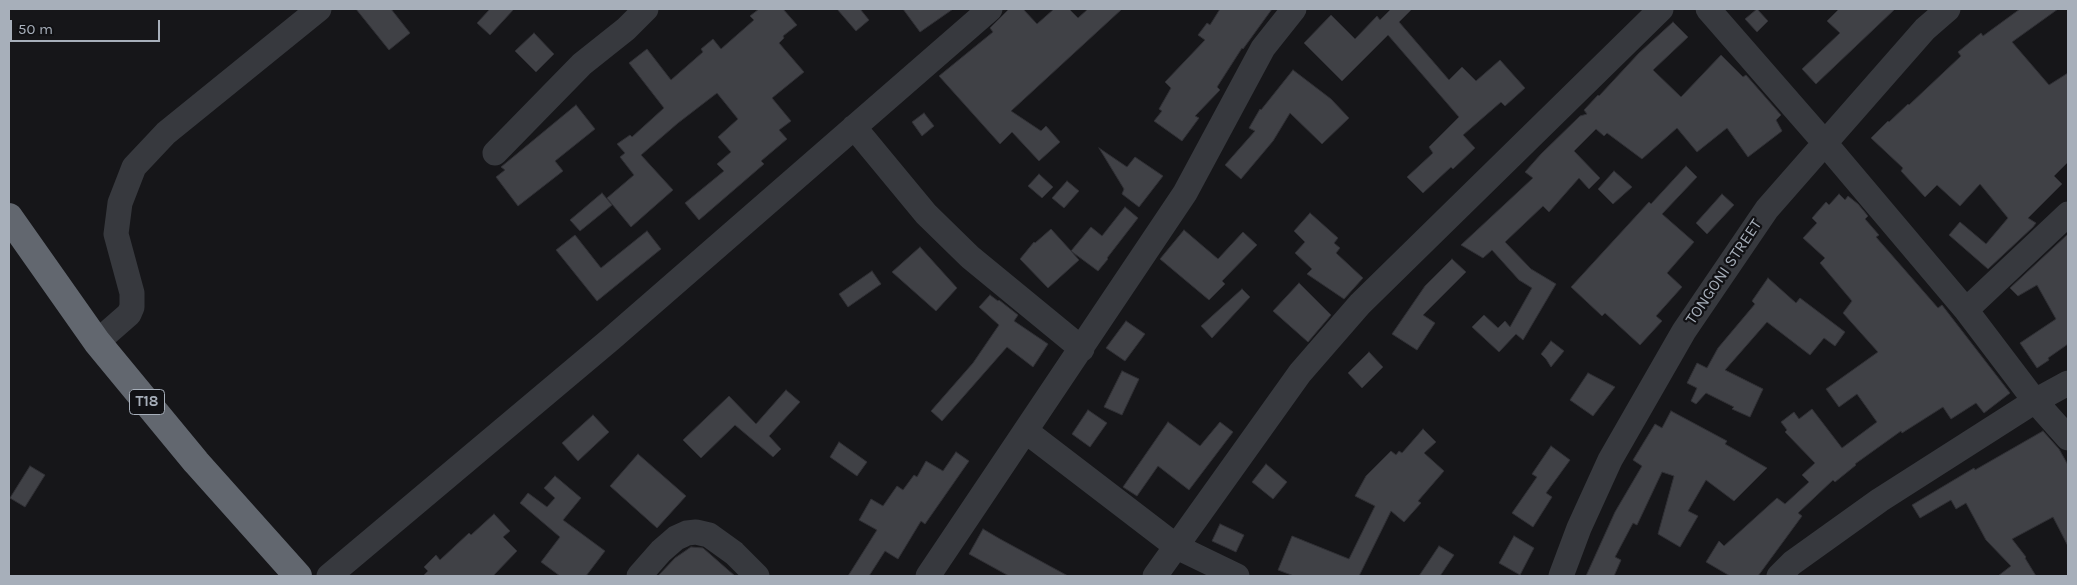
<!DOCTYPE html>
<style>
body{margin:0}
#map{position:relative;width:2077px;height:585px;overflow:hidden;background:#161619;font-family:Karla,sans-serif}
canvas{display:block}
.frame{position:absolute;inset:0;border:10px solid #a7afba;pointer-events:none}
.scale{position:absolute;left:10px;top:20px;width:150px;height:22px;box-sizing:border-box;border:2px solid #a7afba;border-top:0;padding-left:6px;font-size:15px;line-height:18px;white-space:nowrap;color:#a7afba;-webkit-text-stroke:4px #111114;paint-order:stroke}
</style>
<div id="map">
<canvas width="2077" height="585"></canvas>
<div class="frame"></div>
<div class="scale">50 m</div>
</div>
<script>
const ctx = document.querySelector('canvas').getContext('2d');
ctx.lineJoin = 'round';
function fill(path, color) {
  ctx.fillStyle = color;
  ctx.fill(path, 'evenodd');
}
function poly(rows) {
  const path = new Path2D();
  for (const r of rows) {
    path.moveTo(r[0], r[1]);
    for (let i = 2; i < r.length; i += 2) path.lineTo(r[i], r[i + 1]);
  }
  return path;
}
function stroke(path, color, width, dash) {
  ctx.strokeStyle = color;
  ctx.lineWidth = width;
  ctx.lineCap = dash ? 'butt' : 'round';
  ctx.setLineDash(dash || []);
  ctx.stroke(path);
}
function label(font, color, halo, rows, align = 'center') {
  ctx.font = font + ' Karla,sans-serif';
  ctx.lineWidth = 4.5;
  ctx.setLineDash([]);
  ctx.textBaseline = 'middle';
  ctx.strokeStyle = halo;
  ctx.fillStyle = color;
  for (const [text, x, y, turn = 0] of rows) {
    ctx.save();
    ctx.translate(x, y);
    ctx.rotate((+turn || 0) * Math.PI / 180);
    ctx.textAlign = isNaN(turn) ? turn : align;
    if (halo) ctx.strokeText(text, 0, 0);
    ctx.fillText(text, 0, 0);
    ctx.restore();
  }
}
const building = poly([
 [356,9,391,9,410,33,389,50,356,9],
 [490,9,514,9,490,35,477,23,490,9],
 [759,9,783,9,797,25,783,36,784,38,779,43,804,72,772,98,791,121,779,130,787,139,761,161,764,164,699,220,685,203,724,171,717,164,731,152,718,137,738,119,717,93,678,123,641,155,673,190,631,227,607,198,634,175,620,157,625,153,617,144,630,135,632,137,664,108,629,63,647,49,671,80,703,52,701,49,713,39,721,49,754,20,750,16,759,9],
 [837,9,860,9,869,20,856,31,837,9],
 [903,9,953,9,920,32,903,9],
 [1009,9,1023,9,1037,24,1054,9,1069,9,1078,18,1088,9,1122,9,1011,111,1041,131,1046,126,1060,142,1039,161,1012,132,1000,144,939,76,993,32,990,28,1009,9],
 [1220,9,1272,9,1243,49,1242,48,1217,87,1220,90,1195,116,1199,118,1182,141,1154,121,1162,111,1159,109,1171,88,1165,82,1205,40,1198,35,1207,23,1210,25,1220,9],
 [1391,9,1412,9,1399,22,1449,80,1462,67,1476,81,1500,60,1525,88,1505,106,1501,102,1463,135,1475,148,1453,169,1451,167,1423,193,1407,177,1433,153,1429,147,1459,117,1388,35,1342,81,1304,43,1331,15,1355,39,1377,16,1380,20,1391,9],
 [1757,9,1768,21,1757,32,1745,19,1757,9],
 [1839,9,1895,9,1816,84,1802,69,1840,33,1827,21,1839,9],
 [2020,9,2058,9,2012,42,2049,85,2068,73,2068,162,2054,176,2062,184,2028,218,2036,223,2033,227,1988,269,1949,235,1960,222,1986,244,2008,218,1980,184,1960,206,1937,185,1925,197,1901,171,1903,168,1871,138,1888,121,1889,122,1908,104,1909,105,1961,56,1958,52,1981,33,1983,36,2020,9],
 [1673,22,1688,37,1653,70,1681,97,1721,55,1743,77,1746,75,1781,115,1776,120,1782,131,1748,157,1727,128,1697,152,1677,128,1642,159,1607,133,1604,136,1596,129,1574,151,1600,178,1589,189,1579,178,1549,212,1543,206,1505,242,1531,269,1556,284,1523,340,1516,334,1499,352,1472,327,1484,315,1498,328,1505,321,1510,327,1532,288,1519,280,1492,250,1483,258,1461,245,1533,178,1525,172,1541,154,1580,116,1587,114,1584,110,1598,95,1599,96,1639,53,1673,22],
 [534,33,554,54,536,72,515,51,534,33],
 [1293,70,1331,99,1349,118,1322,144,1290,113,1273,141,1241,179,1225,165,1255,131,1249,128,1260,109,1261,110,1293,70],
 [576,105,595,129,555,161,563,171,518,206,496,177,505,170,501,167,576,105],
 [924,113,934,126,922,136,912,122,924,113],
 [1099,148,1127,167,1135,157,1163,176,1139,207,1122,194,1124,189,1099,148],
 [1686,166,1697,177,1662,214,1694,242,1667,273,1682,287,1656,316,1662,321,1640,345,1605,313,1602,316,1571,287,1649,202,1651,204,1686,166],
 [1614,171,1632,187,1613,204,1598,189,1614,171],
 [1039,174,1053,187,1042,198,1028,186,1039,174],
 [1067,181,1079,191,1064,208,1052,198,1067,181],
 [602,193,612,205,580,231,570,220,602,193],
 [1722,194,1734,205,1707,234,1696,223,1722,194],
 [1839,194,1845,200,1848,196,1858,204,1868,216,1865,219,1879,235,1876,237,1938,308,1942,305,2010,393,1984,413,1976,403,1951,419,1943,407,1902,433,1901,431,1855,464,1856,465,1835,482,1833,480,1798,513,1802,516,1758,576,1730,576,1706,562,1719,541,1724,546,1777,498,1785,504,1809,482,1802,475,1815,463,1785,432,1787,430,1781,422,1794,412,1799,419,1812,409,1842,448,1877,422,1857,394,1839,407,1826,389,1878,352,1843,313,1852,301,1820,263,1825,258,1803,238,1817,223,1812,218,1826,202,1829,205,1839,194],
 [1125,207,1138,218,1107,258,1108,259,1098,271,1071,251,1079,260,1048,288,1020,259,1034,242,1035,243,1051,229,1071,251,1091,227,1102,236,1125,207],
 [1310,213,1338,238,1334,243,1340,248,1336,253,1363,278,1344,299,1307,274,1312,269,1295,253,1305,242,1294,231,1310,213],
 [1184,230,1218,259,1243,232,1257,245,1222,281,1225,284,1209,300,1160,259,1184,230],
 [647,231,661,249,597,301,556,250,575,235,601,268,647,231],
 [2068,234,2068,344,2048,358,2049,360,2037,368,2020,343,2056,319,2037,285,2018,296,2010,288,2068,234],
 [920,247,957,288,936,311,892,272,920,247],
 [1452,259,1466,272,1423,315,1435,323,1417,350,1392,334,1425,286,1452,259],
 [872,271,881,284,848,307,839,294,872,271],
 [1768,278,1796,303,1800,298,1845,332,1835,346,1824,338,1810,355,1767,322,1725,370,1763,389,1750,417,1732,409,1734,407,1706,393,1696,404,1691,401,1697,388,1687,383,1697,363,1707,368,1718,348,1755,304,1752,301,1768,278],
 [1299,283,1331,315,1308,342,1273,311,1299,283],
 [1242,289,1250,297,1212,338,1201,326,1242,289],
 [990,295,998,301,999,300,1018,315,1014,321,1048,344,1033,367,1007,347,942,421,931,411,973,363,999,325,979,307,990,295],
 [1126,321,1145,334,1125,361,1106,348,1126,321],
 [1551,341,1564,351,1551,367,1546,359,1541,354,1551,341],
 [1369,352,1383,367,1362,388,1348,373,1369,352],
 [1122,371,1139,379,1122,415,1104,407,1122,371],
 [1588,373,1615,387,1593,416,1570,400,1588,373],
 [786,390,800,402,769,436,781,449,773,457,735,425,701,458,683,440,729,396,756,424,786,390],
 [1088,410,1107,423,1090,447,1072,434,1088,410],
 [1671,411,1727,441,1725,444,1767,468,1734,501,1706,480,1688,511,1698,516,1680,547,1658,534,1674,476,1662,472,1637,525,1633,523,1615,557,1621,560,1614,576,1586,576,1615,512,1642,466,1633,460,1655,424,1662,428,1671,411],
 [593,415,609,432,578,461,562,443,593,415],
 [1168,422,1200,446,1220,422,1233,432,1189,490,1158,466,1137,496,1123,487,1168,422],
 [1423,429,1436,442,1424,453,1444,471,1418,501,1421,503,1404,522,1391,511,1359,576,1294,576,1278,570,1292,536,1349,559,1375,506,1355,496,1366,476,1391,451,1396,455,1399,451,1402,453,1423,429],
 [2043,431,2059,449,2068,465,2068,546,2053,517,2012,539,2026,557,2025,558,2036,576,1998,576,2011,566,1986,540,1966,503,1956,509,1951,500,1920,518,1912,505,1974,468,1975,470,2043,431],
 [839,442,867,462,857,476,830,457,839,442],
 [1551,446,1570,460,1546,493,1552,497,1533,527,1512,513,1537,477,1532,474,1551,446],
 [956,452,969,461,925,524,921,521,898,559,885,551,869,576,848,576,877,530,859,520,871,499,883,506,897,486,903,490,914,475,917,477,926,461,943,471,956,452],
 [638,454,686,496,657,528,610,486,638,454],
 [1266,464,1287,482,1273,499,1252,482,1266,464],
 [30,466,45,475,25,507,10,498,30,466],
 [555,476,581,498,563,520,605,551,586,576,560,576,541,562,560,537,520,503,528,493,547,507,555,498,544,488,555,476],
 [494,514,510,531,503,537,517,551,493,576,423,576,428,571,424,567,436,555,440,560,469,533,471,535,494,514],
 [1220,524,1244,535,1236,552,1212,541,1220,524],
 [983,529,1000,539,1068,576,1009,576,969,554,983,529],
 [1514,536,1534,548,1520,575,1499,563,1514,536],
 [1439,546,1454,555,1440,576,1419,576,1439,546],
 [691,547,703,548,735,576,658,576,675,558,691,547]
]);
const minor = poly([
 [1708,9,1824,142,1966,310,2035,401,2068,438],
 [854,127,926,214,970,257,1082,349],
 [495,153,582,64,626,29,646,9],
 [1966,310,2068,214],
 [97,342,129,314,132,307,132,293,116,234,120,203,134,167,166,133,319,9],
 [1027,432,1177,547,1237,576],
 [329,576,611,339,990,9],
 [639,576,661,551,676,538,687,533,696,532,709,535,734,553,757,576],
 [928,576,1185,193,1263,48,1294,9],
 [1155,576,1300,373,1360,304,1661,9],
 [1561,576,1579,528,1610,460,1684,331,1767,209,1925,29,1948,9],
 [1779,576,1792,563,1880,500,2035,401,2068,383]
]);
const highway = poly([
 [9,217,97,342,196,462,298,576]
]);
const shields = [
 [147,402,35]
];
const shieldNames = [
 ["T18",147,402]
];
const streetNames = [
 ["TONGONI STREET",1724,272,-56]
];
fill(building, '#404146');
stroke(building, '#303035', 1);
stroke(minor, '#37393e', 25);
stroke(highway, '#62676f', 28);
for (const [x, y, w] of shields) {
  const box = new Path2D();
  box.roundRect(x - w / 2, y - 12.5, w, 25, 4);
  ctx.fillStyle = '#111114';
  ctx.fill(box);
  stroke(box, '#a7afba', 1);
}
label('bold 15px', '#a7afba', null, shieldNames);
label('16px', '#a7afba', '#111114', streetNames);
</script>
